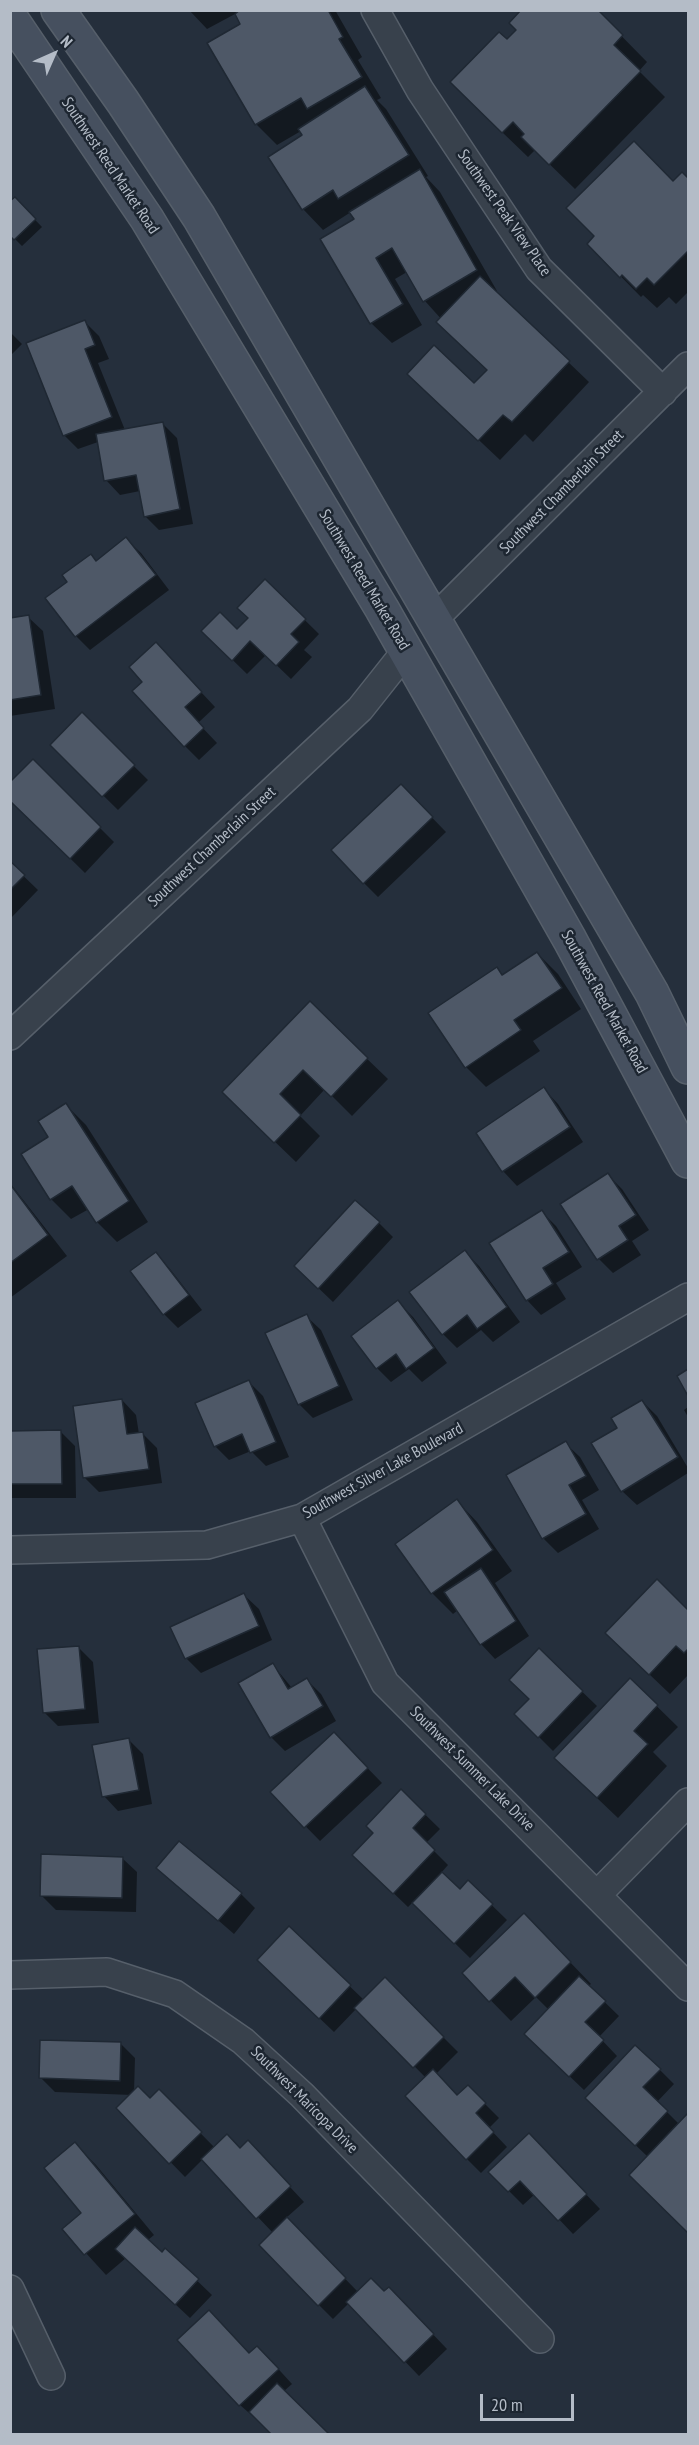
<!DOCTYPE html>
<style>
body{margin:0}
#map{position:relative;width:699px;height:2445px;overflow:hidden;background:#252f3c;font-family:"PT Sans Narrow",sans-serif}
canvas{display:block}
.frame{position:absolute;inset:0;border:12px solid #b4bcc7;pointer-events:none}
.north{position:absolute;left:24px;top:24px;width:60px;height:60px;-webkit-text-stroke:4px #1d2631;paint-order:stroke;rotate:45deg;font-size:16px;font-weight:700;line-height:24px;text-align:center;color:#b4bcc7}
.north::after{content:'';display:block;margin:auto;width:21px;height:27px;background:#b4bcc7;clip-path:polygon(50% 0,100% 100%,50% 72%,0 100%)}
.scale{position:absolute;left:480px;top:2394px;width:94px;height:27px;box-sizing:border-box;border:3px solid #b4bcc7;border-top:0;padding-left:8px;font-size:18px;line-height:21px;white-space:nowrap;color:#b4bcc7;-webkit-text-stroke:4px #1d2631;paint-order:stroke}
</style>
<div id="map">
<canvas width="699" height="2445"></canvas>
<div class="frame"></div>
<div class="north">N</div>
<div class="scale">20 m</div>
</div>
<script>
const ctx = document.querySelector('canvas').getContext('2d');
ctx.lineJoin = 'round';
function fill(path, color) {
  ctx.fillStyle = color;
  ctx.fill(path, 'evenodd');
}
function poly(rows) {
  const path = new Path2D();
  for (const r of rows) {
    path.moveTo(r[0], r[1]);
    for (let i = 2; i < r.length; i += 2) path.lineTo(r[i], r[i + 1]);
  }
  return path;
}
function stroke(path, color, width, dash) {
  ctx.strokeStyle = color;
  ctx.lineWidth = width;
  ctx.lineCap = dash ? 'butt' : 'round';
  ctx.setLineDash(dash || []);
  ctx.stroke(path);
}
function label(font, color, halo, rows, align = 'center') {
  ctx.font = font + ' "PT Sans Narrow",sans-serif';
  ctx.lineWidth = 5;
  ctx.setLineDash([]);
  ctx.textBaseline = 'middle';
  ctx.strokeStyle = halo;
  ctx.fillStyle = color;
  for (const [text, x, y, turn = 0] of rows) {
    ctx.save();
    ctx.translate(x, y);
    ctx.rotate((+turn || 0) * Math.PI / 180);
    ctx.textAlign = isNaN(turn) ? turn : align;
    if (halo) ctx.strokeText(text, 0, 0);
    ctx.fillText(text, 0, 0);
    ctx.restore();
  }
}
const shadow = poly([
 [189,10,335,10,362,57,358,60,381,98,377,100,386,109,428,176,426,177,440,192,497,291,495,292,589,382,533,442,525,434,500,460,430,394,474,386,488,371,425,301,407,272,395,279,422,325,392,343,371,323,356,220,351,212,323,230,303,209,304,136,301,131,277,145,256,124,209,44,243,25,235,14,207,29],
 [596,10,647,62,639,71,665,97,575,189,535,150,528,157,477,108],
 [682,174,688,180,688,292,676,304,669,297,657,308,643,295,641,297,589,244,597,236,673,183],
 [15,199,42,227,22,246,10,234],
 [85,322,99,336,109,359,98,363,125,430,163,424,177,438,193,524,159,530,145,516,140,491,120,495,106,480,98,442,78,449,64,435],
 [10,332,22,344,10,356],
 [126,539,141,553,169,590,90,650,76,636,96,562],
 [265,581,319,634,304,650,312,657,291,679,266,655,247,674,203,631,237,631,250,618],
 [28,617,43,631,55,709,10,716,10,619],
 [156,644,215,707,198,723,217,743,199,760,185,746,144,682],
 [82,715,148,780,118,810,52,745],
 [33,761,114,842,85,873,10,799],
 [415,800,446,832,378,897,364,883],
 [10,863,38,890,11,918,10,918],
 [537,953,558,974,581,1009,533,1041,540,1051,486,1087,466,1067,497,969,504,976],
 [310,1004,388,1079,352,1116,325,1089,300,1116,320,1136,296,1162,244,1112],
 [544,1089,558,1104,583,1142,517,1186,503,1171],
 [66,1105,86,1125,148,1222,117,1242,97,1222,89,1209,71,1219,51,1199,50,1137],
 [607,1174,622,1189,649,1230,632,1241,641,1255,613,1273,599,1259],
 [10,1183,67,1256,10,1298],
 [542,1212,556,1226,582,1267,556,1283,566,1299,541,1315,527,1300],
 [379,1223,393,1237,333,1302,310,1280],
 [465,1252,479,1266,520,1322,493,1342,481,1330,457,1348,443,1334],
 [156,1254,170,1269,202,1310,178,1328,164,1314],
 [398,1302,413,1317,447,1363,422,1382,409,1369,391,1382,377,1368],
 [306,1316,321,1330,353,1400,313,1418,299,1404],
 [249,1382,263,1396,289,1457,266,1466,251,1451,229,1460,215,1446],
 [122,1400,136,1415,139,1434,143,1434,157,1448,162,1483,99,1492,85,1478],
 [642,1401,657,1416,688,1468,688,1473,637,1505,622,1491,619,1428],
 [688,1407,688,1417,684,1410],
 [10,1432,61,1432,75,1446,76,1498,10,1498],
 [565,1443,580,1457,599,1490,582,1500,599,1529,558,1553,543,1538,508,1475],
 [457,1501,477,1522,512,1571,495,1583,529,1636,495,1659,481,1644,458,1610,453,1614,432,1593,397,1545],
 [657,1582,688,1612,688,1675,670,1694,628,1654],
 [244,1595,259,1609,272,1640,201,1673,186,1658],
 [78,1647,93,1662,99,1723,58,1726,44,1712],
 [539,1650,597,1706,553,1751,516,1714,530,1699],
 [273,1665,292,1688,307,1680,321,1694,336,1721,285,1751,271,1737],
 [630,1680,678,1727,653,1752,667,1766,618,1818,576,1778],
 [128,1739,143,1754,152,1804,118,1811,104,1796],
 [348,1748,382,1783,320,1841,272,1792],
 [401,1791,440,1829,426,1843,448,1865,441,1873,460,1891,468,1882,507,1920,470,1958,413,1902,408,1907,354,1855,375,1833],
 [122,1858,137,1872,136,1912,56,1910,41,1895],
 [158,1868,241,1894,255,1908,234,1934],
 [289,1928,364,2000,385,1979,458,2052,436,2074,458,2097,468,2087,499,2118,489,2128,507,2147,481,2173,467,2159,426,2078,357,2008,334,2032,273,1974],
 [544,1935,591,1984,588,1986,619,2016,599,2037,617,2056,584,2090,540,2048,549,2010,536,1997,511,2021,464,1973],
 [120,2043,135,2058,134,2092,150,2099,159,2091,215,2148,240,2150,262,2157,304,2202,286,2218,358,2292,384,2293,403,2303,447,2349,419,2376,349,2303,333,2319,319,2305,273,2233,203,2159,185,2177,118,2108,132,2095,55,2092,41,2078],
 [660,2070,674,2084,657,2102,680,2125,688,2115,688,2232,631,2175,648,2157,601,2112],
 [75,2144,96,2165,154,2235,148,2240,162,2254,165,2250,212,2295,190,2318,126,2258,106,2275,64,2229,83,2213],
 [543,2149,600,2209,573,2234,535,2194,523,2205,490,2172],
 [250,2355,272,2362,292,2384,284,2391,327,2434,273,2434,240,2405]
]);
const building = poly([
 [240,10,328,10,343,37,339,39,362,77,307,109,301,98,255,125,207,43,240,24,235,14,240,10],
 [521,10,598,10,623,35,614,45,641,71,549,165,521,137,524,134,513,122,502,133,450,82,499,32,507,39,516,30,509,23,521,10],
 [365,86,409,155,338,199,333,190,302,210,268,157,302,135,298,129,365,86],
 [634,141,673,181,682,172,688,178,688,251,654,285,647,278,636,289,622,275,620,278,587,244,594,236,566,208,634,141],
 [420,169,477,270,423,302,392,248,376,258,403,304,370,324,320,239,354,219,349,212,420,169],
 [15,197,36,219,14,240,10,236,10,201,15,197],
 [480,276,570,361,512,422,503,415,478,441,407,374,434,345,474,383,487,370,436,322,480,276],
 [85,320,95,345,85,349,112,417,63,436,26,343,85,320],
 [163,422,180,509,144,517,136,475,104,481,96,434,163,422],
 [126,537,156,575,75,637,45,598,67,582,62,575,91,554,96,561,126,537],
 [265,579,306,619,291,634,299,642,276,666,250,641,232,661,201,631,220,612,237,629,248,618,237,608,265,579],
 [29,615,41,695,10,700,10,618,29,615],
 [156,642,202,692,185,707,204,728,184,747,132,691,142,682,129,667,156,642],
 [82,712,135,765,102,797,50,745,82,712],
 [33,759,101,827,70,859,10,801,10,782,33,759],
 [401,784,433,817,363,884,331,850,401,784],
 [10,861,25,875,10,890,10,861],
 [537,952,562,988,514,1020,521,1030,465,1068,428,1013,497,967,502,975,537,952],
 [310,1001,368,1058,331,1097,303,1070,280,1094,301,1115,274,1143,222,1092,310,1001],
 [544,1087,570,1127,502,1172,476,1133,544,1087],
 [66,1103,129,1201,96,1223,72,1186,50,1200,21,1154,48,1137,38,1121,66,1103],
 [608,1173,636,1215,619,1226,628,1240,597,1260,560,1204,608,1173],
 [10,1184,48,1235,10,1263,10,1184],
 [355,1200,380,1222,318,1289,294,1266,355,1200],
 [542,1210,569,1252,543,1268,553,1284,526,1301,489,1243,542,1210],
 [465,1250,507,1307,477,1329,467,1315,442,1335,409,1292,465,1250],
 [156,1252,189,1295,163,1315,130,1271,156,1252],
 [398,1300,434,1348,406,1369,396,1354,376,1369,351,1336,398,1300],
 [307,1314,339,1386,298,1405,265,1333,307,1314],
 [688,1369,688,1396,677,1376,688,1369],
 [249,1380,276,1442,250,1453,242,1434,214,1447,195,1403,249,1380],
 [122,1399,127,1434,143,1432,149,1469,83,1478,73,1406,122,1399],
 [642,1400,678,1457,621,1492,591,1443,617,1428,611,1418,642,1400],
 [61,1430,62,1484,10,1484,10,1431,61,1430],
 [566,1441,586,1476,569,1485,586,1514,542,1539,506,1475,566,1441],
 [457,1499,493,1550,431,1594,395,1544,457,1499],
 [481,1568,516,1621,480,1645,444,1592,481,1568],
 [657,1579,688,1610,688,1649,684,1653,676,1646,649,1675,605,1633,657,1579],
 [244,1593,259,1626,185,1659,170,1627,244,1593],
 [79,1646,85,1709,43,1713,37,1649,79,1646],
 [539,1648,583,1691,538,1738,514,1714,529,1699,509,1680,539,1648],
 [273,1663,288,1689,307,1678,323,1706,270,1738,238,1683,273,1663],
 [630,1678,658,1705,634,1731,648,1744,597,1798,554,1758,630,1678],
 [334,1732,368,1768,304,1828,270,1792,334,1732],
 [129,1738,139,1790,102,1797,92,1745,129,1738],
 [401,1789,426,1814,413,1828,435,1850,393,1894,352,1855,373,1833,366,1826,401,1789],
 [179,1841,242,1893,218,1921,156,1868,179,1841],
 [41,1854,123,1857,122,1898,40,1896,41,1854],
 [442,1872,460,1889,468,1880,493,1904,454,1944,412,1903,442,1872],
 [524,1913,571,1962,535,1998,515,1977,489,2002,462,1973,524,1913],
 [289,1926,351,1985,319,2019,257,1960,289,1926],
 [579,1976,606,2001,585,2022,604,2040,569,2077,524,2034,579,1976],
 [385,1977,444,2037,413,2068,354,2008,385,1977],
 [40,2040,121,2042,120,2081,39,2078,40,2040],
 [635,2045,661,2069,643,2087,668,2111,635,2146,585,2098,635,2045],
 [433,2069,457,2095,468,2085,486,2103,476,2113,494,2132,466,2160,405,2096,433,2069],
 [138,2086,150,2098,159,2089,202,2132,169,2164,116,2108,138,2086],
 [688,2113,688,2233,629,2175,688,2113],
 [529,2133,587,2194,558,2221,520,2181,508,2192,488,2172,529,2133],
 [227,2134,240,2148,248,2140,291,2186,256,2219,201,2159,227,2134],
 [75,2142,135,2214,84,2255,62,2229,81,2213,44,2168,75,2142],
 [287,2217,346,2278,318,2306,259,2245,287,2217],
 [135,2227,162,2252,165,2248,199,2279,175,2305,115,2249,135,2227],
 [371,2278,384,2291,389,2287,434,2334,404,2363,346,2302,371,2278],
 [209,2310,249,2353,257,2346,279,2369,239,2406,177,2340,209,2310],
 [277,2383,329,2434,271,2434,249,2412,277,2383]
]);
const street = poly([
 [375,10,420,90,539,269,663,392],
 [435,618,688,366],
 [10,1036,360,709,406,651],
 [302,1518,385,1683,688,1987],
 [10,1550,207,1545,302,1518,688,1297],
 [597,1895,688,1802],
 [10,1975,107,1972,175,1994,243,2041,302,2095,540,2339],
 [10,2289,51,2376]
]);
const secondary = poly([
 [58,10,123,102,199,217,652,993,688,1067],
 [10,17,147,219,382,609,570,940,688,1161]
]);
const streetNames = [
 ["Southwest Reed Market Road",110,166,56],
 ["Southwest Peak View Place",504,213,55],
 ["Southwest Chamberlain Street",562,492,-45],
 ["Southwest Reed Market Road",364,580,59],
 ["Southwest Chamberlain Street",212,847,-43],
 ["Southwest Reed Market Road",604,1002,61],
 ["Southwest Silver Lake Boulevard",383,1471,-29],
 ["Southwest Summer Lake Drive",472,1769,45],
 ["Southwest Maricopa Drive",304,2100,45]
];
fill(shadow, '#0007');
fill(building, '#4e5867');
stroke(building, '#1f2833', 1.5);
stroke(street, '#565f6a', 30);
stroke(secondary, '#565f6a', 36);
stroke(street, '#38414c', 27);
stroke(secondary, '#46505f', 33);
label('16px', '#b4bcc7', '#1d2631', streetNames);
</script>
